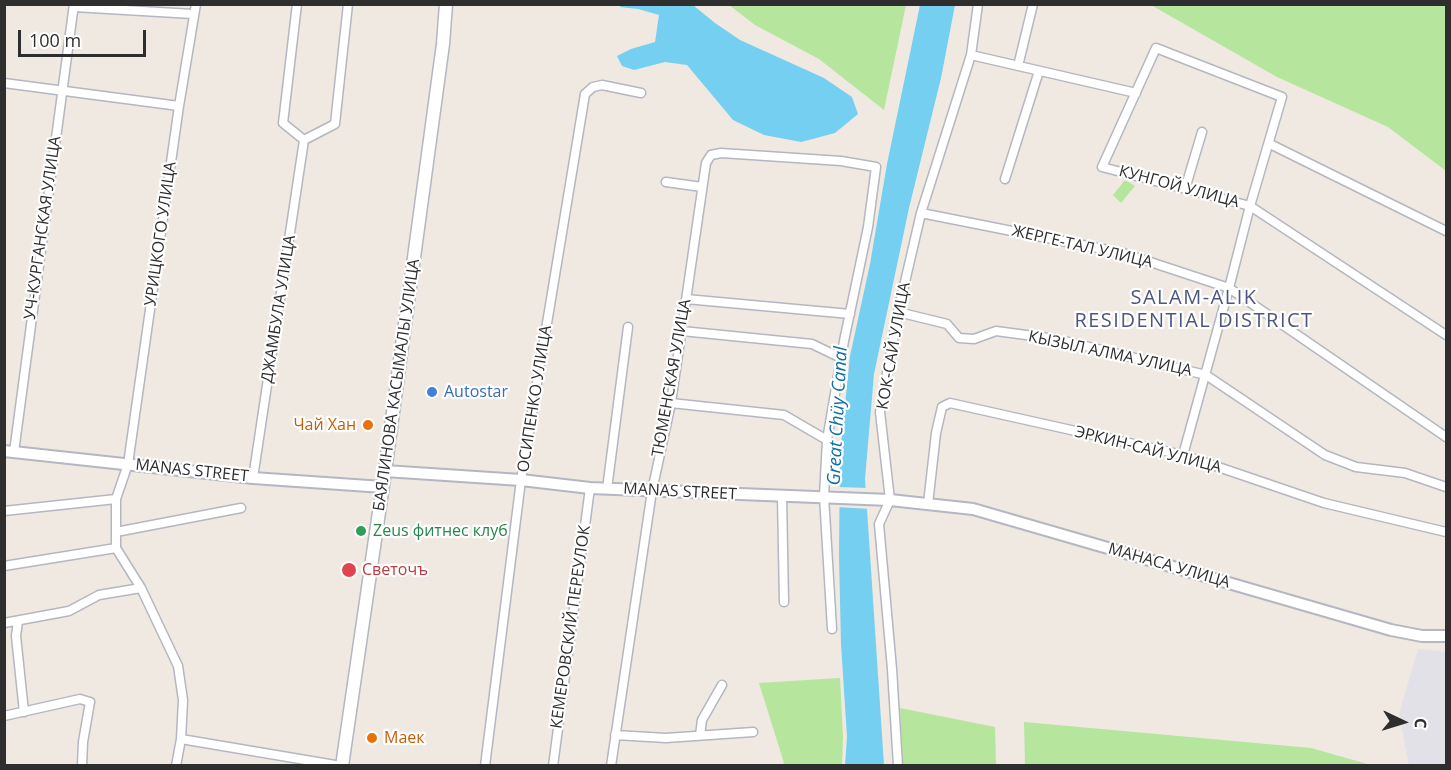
<!DOCTYPE html>
<meta charset="utf-8">
<style>
body{margin:0}
#map{position:relative;width:1451px;height:770px;overflow:hidden;background:#efe9e1;font-family:"Open Sans",sans-serif}
canvas{display:block}
.frame{position:absolute;inset:0;border:6px solid #2e2e2e;pointer-events:none}
.north{position:absolute;left:1373px;top:692px;width:60px;height:60px;-webkit-text-stroke:4px #fff;paint-order:stroke;rotate:94deg;font-size:16px;font-weight:700;line-height:24px;text-align:center;color:#2e2e2e}
.north::after{content:'';display:block;margin:auto;width:21px;height:27px;background:#2e2e2e;clip-path:polygon(50% 0,100% 100%,50% 72%,0 100%)}
.scale{position:absolute;left:18px;top:30px;width:128px;height:27px;box-sizing:border-box;border:3px solid #2e2e2e;border-top:0;padding-left:8px;font-size:18px;line-height:21px;white-space:nowrap;color:#2e2e2e;-webkit-text-stroke:4px #fff;paint-order:stroke}
</style>
<div id="map">
<canvas width="1451" height="770"></canvas>
<div class="frame"></div>
<div class="north">С</div>
<div class="scale">100 m</div>
</div>
<script>
const ctx = document.querySelector('canvas').getContext('2d');
ctx.lineJoin = 'round';
function fill(path, color) {
  ctx.fillStyle = color;
  ctx.fill(path, 'evenodd');
}
function poly(rows) {
  const path = new Path2D();
  for (const r of rows) {
    path.moveTo(r[0], r[1]);
    for (let i = 2; i < r.length; i += 2) path.lineTo(r[i], r[i + 1]);
  }
  return path;
}
function stroke(path, color, width, dash) {
  ctx.strokeStyle = color;
  ctx.lineWidth = width;
  ctx.lineCap = dash ? 'butt' : 'round';
  ctx.setLineDash(dash || []);
  ctx.stroke(path);
}
function label(font, color, halo, rows, align = 'center') {
  ctx.font = font + ' "Open Sans",sans-serif';
  ctx.lineWidth = 4.5;
  ctx.setLineDash([]);
  ctx.textBaseline = 'middle';
  ctx.strokeStyle = halo;
  ctx.fillStyle = color;
  for (const [text, x, y, turn = 0] of rows) {
    ctx.save();
    ctx.translate(x, y);
    ctx.rotate((+turn || 0) * Math.PI / 180);
    ctx.textAlign = isNaN(turn) ? turn : align;
    if (halo) ctx.strokeText(text, 0, 0);
    ctx.fillText(text, 0, 0);
    ctx.restore();
  }
}
const industrial = poly([
 [1418,649,1446,652,1446,765,1409,765,1399,714]
]);
const green = poly([
 [729,5,906,5,884,110,819,59,755,25],
 [1151,5,1446,5,1446,171,1388,127,1277,77],
 [1125,180,1135,186,1121,203,1113,195],
 [840,678,843,737,842,765,781,765,784,763,759,683],
 [900,708,995,727,996,765,903,765],
 [1024,722,1311,748,1371,765,1025,765]
]);
const water = poly([
 [621,5,693,5,715,23,740,40,824,78,852,97,858,114,835,133,801,142,764,135,733,120,687,65,665,62,634,70,622,66,617,56,631,49,655,42,659,15,638,9,620,7],
 [920,5,955,5,941,78,909,208,874,374,865,479,884,765,845,766,847,737,841,644,839,556,840,454,850,356,870,264,887,164]
]);
const pier = poly([
 [836,487,869,488,870,509,836,507]
]);
const minor = poly([
 [297,4,283,123,304,140],
 [74,7,193,14],
 [971,55,1136,93],
 [1018,66,1033,4],
 [4,83,179,106],
 [304,140,335,124,348,4],
 [1270,144,1446,231],
 [1005,179,1039,71],
 [666,182,702,187],
 [1185,189,1202,132],
 [921,213,1123,253,1229,288,1446,437],
 [686,299,850,314],
 [898,312,947,324,959,338,974,339,996,331,1056,339,1206,375,1325,455,1356,467,1405,473,1446,487],
 [682,331,812,344,841,358],
 [671,403,784,415,827,440],
 [14,452,74,4],
 [1183,455,1229,288,1250,206,1282,97,1156,48,1102,167,1250,206,1446,335],
 [253,478,304,140],
 [607,489,628,327],
 [782,497,784,602],
 [928,504,936,433,942,407,950,403,1183,455,1324,503,1446,532],
 [4,511,116,499],
 [116,532,241,508],
 [116,548,141,588,178,666,183,700,181,739,176,766],
 [4,566,116,548,116,499,128,464,179,106,196,4],
 [18,621,16,636,24,712],
 [4,623,69,611,99,595,141,588],
 [4,716,80,699,90,702,83,742,82,766],
 [615,735,666,738,753,732],
 [700,735,702,720,722,685],
 [181,739,341,766],
 [485,766,521,480,585,94,593,87,602,85,641,93],
 [553,766,590,488],
 [611,766,652,491,671,403,706,163,711,155,721,153,841,161,876,167,868,227,844,341,827,440,824,496,832,629],
 [898,766,892,669,879,524,890,500,880,412,898,312,921,213,971,55,978,4]
]);
const tertiary = poly([
 [4,451,253,478,383,487],
 [385,471,521,480,590,488,890,500,973,509,1391,630,1422,636,1446,636]
]);
const secondary = poly([
 [342,766,385,471,443,44,446,4]
]);
const markers = [
 [432,392,6,"#3f7fe0"],
 [368,425,6,"#e8710a"],
 [361,531,6,"#2e9e5b"],
 [349,570,8,"#e0444e"],
 [372,738,6,"#e8710a"]
];
const streetNames = [
 ["КУНГОЙ УЛИЦА",1179,187,15],
 ["УЧ-КУРГАНСКАЯ УЛИЦА",43,228,-82],
 ["УРИЦКОГО УЛИЦА",161,234,-82],
 ["ЖЕРГЕ-ТАЛ УЛИЦА",1082,247,13],
 ["ДЖАМБУЛА УЛИЦА",279,309,-81],
 ["КОК-САЙ УЛИЦА",894,346,-80],
 ["КЫЗЫЛ АЛМА УЛИЦА",1110,354,12],
 ["ТЮМЕНСКАЯ УЛИЦА",672,378,-80],
 ["БАЯЛИНОВА КАСЫМАЛЫ УЛИЦА",397,385,-82],
 ["ОСИПЕНКО УЛИЦА",535,399,-81],
 ["ЭРКИН-САЙ УЛИЦА",1148,450,14],
 ["MANAS STREET",192,471,6],
 ["MANAS STREET",680,492,3],
 ["МАНАСА УЛИЦА",1169,566,16],
 ["КЕМЕРОВСКИЙ ПЕРЕУЛОК",571,627,-82]
];
const shopNames = [
 ["Autostar",444,392]
];
const foodNames = [
 ["Чай Хан",356,425],
 ["Маек",384,738,"left"]
];
const leisureNames = [
 ["Zeus фитнес клуб",373,531]
];
const healthNames = [
 ["Светочъ",362,570]
];
const waterNames = [
 ["Great Chüy Canal",838,416,-87]
];
const quarterNames = [
 ["SALAM-ALIK",1194,298],
 ["RESIDENTIAL DISTRICT",1194,321]
];
fill(industrial, '#e3e1e8');
fill(green, '#b6e59e');
fill(water, '#75cff0');
fill(pier, '#efe9e1');
stroke(minor, '#b4b7c1', 11);
stroke(tertiary, '#b4b7c1', 14);
stroke(secondary, '#b4b7c1', 15);
stroke(minor, '#fff', 8);
stroke(tertiary, '#fff', 10);
stroke(secondary, '#fff', 12);
for (const [x, y, r, color] of markers) {
  const dot = new Path2D();
  dot.arc(x, y, r, 0, 2 * Math.PI);
  ctx.fillStyle = color;
  ctx.fill(dot);
  stroke(dot, '#fff', 2);
}
label('16px', '#2e2e2e', '#fff', streetNames);
label('16px', '#366cbe', '#fff', shopNames, 'left');
label('16px', '#c56008', '#fff', foodNames, 'right');
label('16px', '#27864d', '#fff', leisureNames, 'left');
label('16px', '#be3a42', '#fff', healthNames, 'left');
label('italic 18px', '#0d6fa3', '#fff', waterNames);
ctx.letterSpacing = '1.5px';
label('20px', '#4d5680', '#fff', quarterNames);
ctx.letterSpacing = '0px';
</script>
